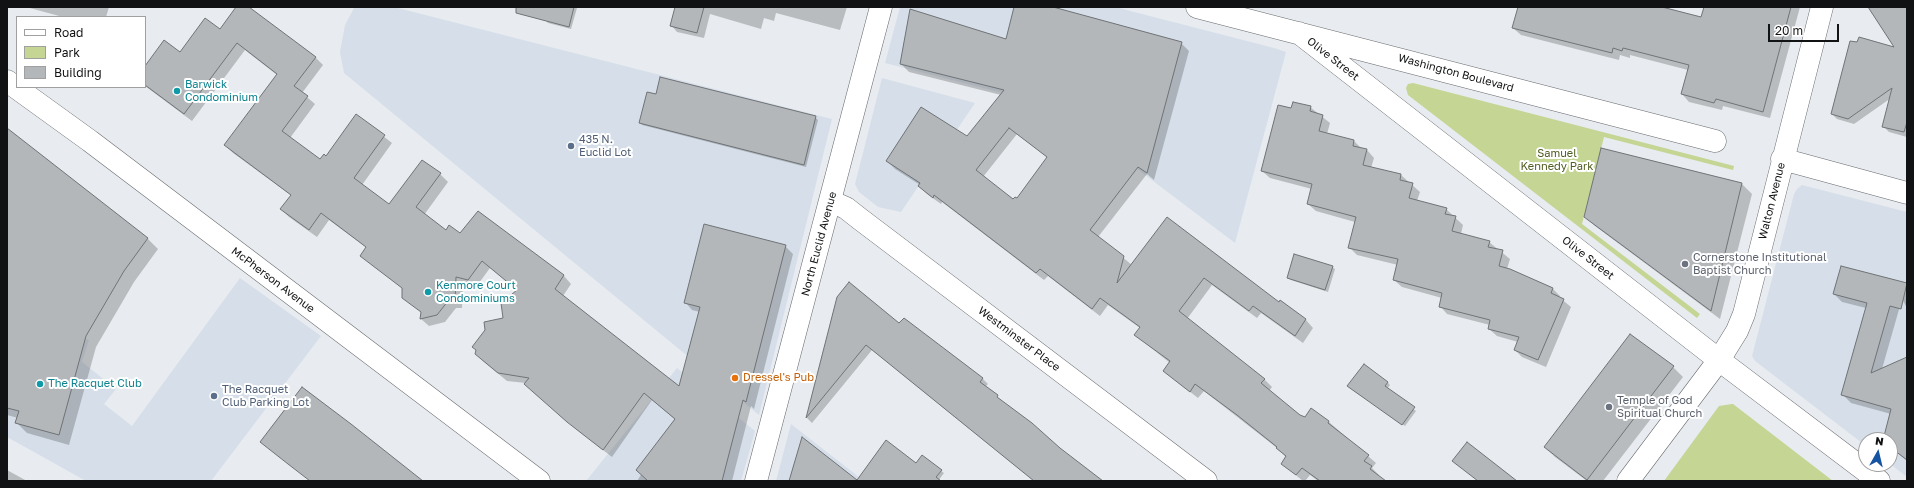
<!DOCTYPE html>
<style>
body{margin:0}
#map{position:relative;width:1914px;height:488px;overflow:hidden;background:#e8ebef;font-family:"Golos Text",sans-serif}
canvas{display:block}
.frame{position:absolute;inset:0;border:8px solid #111213;pointer-events:none}
.legend{position:absolute;left:16px;top:16px;width:130px;height:72px;box-sizing:border-box;background:#fff;border:1px solid #a0a0a1;margin:0;padding:5px 7px;list-style:none;font-size:12px;color:#111213}
.legend li{display:flex;align-items:center;gap:8px;height:20px}
.legend b{width:20px;border:1px solid #a0a0a1}
.north{position:absolute;left:1858px;top:432px;width:40px;height:40px;box-sizing:border-box;background:#fff;border:1px solid #a0a0a1;border-radius:50%;rotate:8deg;font-size:11px;font-weight:700;line-height:16px;text-align:center;color:#111213}
.north::after{content:'';display:block;margin:auto;width:14px;height:18px;background:#1553a3;clip-path:polygon(50% 0,100% 100%,50% 72%,0 100%)}
.scale{position:absolute;left:1768px;top:24px;width:71px;height:18px;box-sizing:border-box;border:2px solid #111213;border-top:0;padding-left:5px;font-size:12px;line-height:14px;white-space:nowrap;color:#111213;-webkit-text-stroke:3px #fff;paint-order:stroke}
</style>
<div id="map">
<canvas width="1914" height="488"></canvas>
<div class="frame"></div>
<ul class="legend">
<li><b style="height:5px;background:#fff"></b>Road</li>
<li><b style="height:11px;background:#c4d594"></b>Park</li>
<li><b style="height:11px;background:#b3b7ba"></b>Building</li>
</ul>
<div class="north">N</div>
<div class="scale">20 m</div>
</div>
<script>
const ctx = document.querySelector('canvas').getContext('2d');
ctx.lineJoin = 'round';
function fill(path, color) {
  ctx.fillStyle = color;
  ctx.fill(path, 'evenodd');
}
function poly(rows) {
  const path = new Path2D();
  for (const r of rows) {
    path.moveTo(r[0], r[1]);
    for (let i = 2; i < r.length; i += 2) path.lineTo(r[i], r[i + 1]);
  }
  return path;
}
function stroke(path, color, width, dash) {
  ctx.strokeStyle = color;
  ctx.lineWidth = width;
  ctx.lineCap = dash ? 'butt' : 'round';
  ctx.setLineDash(dash || []);
  ctx.stroke(path);
}
function label(font, color, halo, rows, align = 'center') {
  ctx.font = font + ' "Golos Text",sans-serif';
  ctx.lineWidth = 4;
  ctx.setLineDash([]);
  ctx.textBaseline = 'middle';
  ctx.strokeStyle = halo;
  ctx.fillStyle = color;
  for (const [text, x, y, turn = 0] of rows) {
    ctx.save();
    ctx.translate(x, y);
    ctx.rotate((+turn || 0) * Math.PI / 180);
    ctx.textAlign = isNaN(turn) ? turn : align;
    if (halo) ctx.strokeText(text, 0, 0);
    ctx.fillText(text, 0, 0);
    ctx.restore();
  }
}
const built = poly([
 [357,7,394,7,832,119,759,415,344,73,340,52,345,25,354,8],
 [900,7,1115,7,1274,48,1286,52,1235,243,1054,106,885,63],
 [882,78,975,103,901,212,878,207,859,192,855,184],
 [1802,185,1907,212,1907,477,1890,464,1890,440,1866,440,1866,446,1755,361,1752,356,1794,194,1797,189],
 [240,278,321,336,211,481,86,481,7,437,7,311,30,323,89,340,82,362,116,389,104,404,132,426],
 [677,368,755,431,741,481,586,481],
 [791,424,864,481,776,481]
]);
const green = poly([
 [1413,83,1734,166,1733,170,1604,137,1582,224,1700,314,1697,318,1408,95,1406,88,1408,84],
 [1732,404,1733,404,1833,481,1664,481,1719,406]
]);
const shadow = poly([
 [26,7,109,7,106,17,63,17],
 [237,7,247,7,315,57,323,65,302,93,315,104,290,138,320,160,326,157,356,115,392,143,362,185,389,205,440,174,448,182,424,215,446,231,460,234,478,212,564,276,571,284,563,296,679,388,700,312,692,310,685,302,785,246,793,254,754,409,751,406,732,481,637,481,676,420,652,400,612,457,576,429,533,392,526,383,507,381,484,362,476,354,504,319,518,290,490,268,476,287,463,284,462,308,456,308,445,322,429,326,421,319,422,313,403,297,403,289,361,255,367,248,329,220,317,237,289,217,281,209,292,196,233,153,225,145,277,75,245,50,192,121,145,86,145,67,180,54,220,30],
 [549,7,577,8,571,29,548,23,545,20],
 [676,7,847,7,840,30,776,13,774,21,764,18,761,29,710,14,704,38,677,32,671,25],
 [1016,7,1049,7,1181,43,1189,51,1154,180,1147,174,1098,237,1132,265,1167,219,1280,304,1280,302,1306,320,1313,328,1303,343,1261,313,1257,318,1212,285,1187,319,1264,379,1272,387,1269,391,1300,416,1329,422,1376,463,1372,468,1379,475,1378,476,1384,481,1318,481,1310,475,1305,481,1303,481,1282,464,1287,458,1277,448,1204,391,1198,398,1172,378,1164,371,1170,363,1135,335,1140,328,1108,305,1100,316,1048,276,1044,280,942,202,941,204,927,194,919,186,920,185,895,169,887,161,967,137,1001,95,909,72,901,64,1007,40],
 [1017,134,1048,158,1017,200,1014,201,983,177],
 [1519,7,1658,7,1702,18,1705,7,1800,7,1770,118,1723,106,1722,110,1689,102,1682,94,1688,70,1630,55,1630,58,1620,55,1619,60,1521,35,1513,28],
 [1870,7,1907,7,1907,137,1889,132,1883,126,1891,98,1854,124,1837,119,1832,114,1897,49],
 [1310,107,1330,123,1327,134,1354,141,1362,149,1367,150,1374,158,1371,168,1401,175,1420,192,1417,201,1446,209,1463,225,1461,234,1489,242,1510,259,1507,269,1552,288,1560,296,1559,297,1571,307,1546,367,1522,357,1515,350,1518,342,1497,336,1489,329,1490,325,1447,314,1440,306,1442,298,1402,287,1394,280,1398,265,1357,255,1349,247,1355,222,1316,211,1308,204,1312,189,1270,178,1262,171,1292,110],
 [815,117,818,120,806,167,642,125,640,122],
 [7,133,147,238,158,249,134,282,96,347,69,445,27,433,17,423,18,418,7,415],
 [1602,149,1742,184,1752,194,1720,319,1595,226,1585,217],
 [1332,267,1335,269,1328,292,1291,280,1288,278],
 [1841,267,1907,284,1907,308,1902,299,1882,369,1907,358,1907,461,1890,447,1890,440,1884,440,1891,414,1851,403,1843,395,1866,308,1842,302,1834,294],
 [838,297,900,324,982,378,988,384,985,387,1059,449,1103,481,1034,481,872,350,812,423,807,418],
 [1673,367,1683,377,1603,481,1587,481,1555,457,1545,447],
 [1388,383,1390,385,1387,389,1416,411,1405,426,1351,389],
 [7,470,27,481,7,481],
 [941,471,944,473,938,481,857,481]
]);
const building = poly([
 [236,7,249,7,316,57,294,86,308,96,282,131,320,159,324,154,326,156,356,114,385,135,354,178,389,204,422,160,441,173,416,207,446,230,449,225,460,233,478,211,564,275,555,289,679,386,700,307,684,303,704,224,786,245,746,402,743,400,722,481,648,481,636,470,675,419,644,393,603,450,567,422,524,384,529,378,498,373,475,354,476,350,472,347,485,330,484,322,503,318,501,303,517,290,482,261,468,280,456,277,455,301,448,301,437,315,420,319,421,312,402,298,402,288,360,256,366,247,321,213,309,230,280,209,291,195,224,145,277,74,237,43,184,114,145,85,145,66,164,40,180,52,205,18,220,29,236,7],
 [516,7,574,7,569,27,516,13,516,7],
 [675,7,704,7,697,33,670,26,675,7],
 [1014,7,1053,7,1182,42,1147,173,1138,167,1090,230,1124,256,1117,283,1167,217,1279,302,1280,300,1306,319,1295,336,1253,306,1249,311,1204,278,1179,311,1265,379,1261,383,1300,415,1305,417,1311,408,1329,421,1328,423,1369,455,1364,461,1372,466,1370,469,1386,481,1320,481,1302,468,1296,475,1281,464,1286,456,1276,448,1277,447,1237,415,1195,384,1190,392,1163,371,1170,361,1134,335,1140,327,1100,298,1092,309,1040,269,1036,273,934,195,933,198,918,186,920,183,886,161,921,107,967,136,1004,90,900,64,910,9,1006,39,1014,7],
 [1009,128,1047,157,1017,198,1015,197,1013,199,976,170,1009,128],
 [1518,7,1662,7,1701,17,1704,7,1791,7,1763,112,1716,99,1714,103,1681,94,1689,65,1623,48,1622,51,1613,48,1612,53,1512,28,1518,7],
 [1868,7,1907,7,1907,122,1904,132,1882,127,1892,88,1848,119,1831,114,1850,41,1857,42,1859,37,1894,47,1868,7],
 [660,77,816,116,804,165,639,123,647,92,656,94,660,77],
 [1293,102,1311,106,1310,111,1323,115,1319,131,1354,140,1353,146,1367,149,1363,165,1401,174,1400,180,1413,183,1409,198,1447,208,1445,214,1456,216,1452,231,1490,241,1488,247,1503,250,1499,266,1510,269,1553,288,1551,293,1564,299,1538,360,1514,350,1519,337,1488,329,1490,320,1439,307,1442,293,1393,280,1398,259,1348,248,1356,217,1307,204,1312,184,1261,171,1278,105,1291,108,1293,102],
 [7,128,148,238,124,271,86,336,59,435,15,423,19,411,7,408,7,128],
 [1601,148,1742,183,1711,311,1584,217,1601,148],
 [1294,254,1333,266,1325,290,1287,278,1294,254],
 [1841,266,1907,283,1901,309,1890,306,1871,373,1907,357,1907,460,1890,447,1890,440,1883,440,1891,409,1841,395,1867,303,1833,294,1841,266],
 [849,282,899,323,904,318,983,378,980,382,998,395,997,397,1032,423,1060,448,1103,481,1034,481,866,345,806,418,837,297,849,282],
 [1630,334,1674,366,1587,480,1544,447,1630,334],
 [1364,364,1388,382,1385,386,1415,407,1402,425,1347,386,1364,364],
 [302,387,351,424,423,481,310,481,288,464,260,442,302,387],
 [802,437,857,480,886,440,916,463,922,455,942,470,936,477,941,481,789,481,802,437],
 [1467,442,1517,481,1478,481,1452,461,1467,442]
]);
const minor = poly([
 [1197,7,1715,141],
 [1299,33,1719,360,1879,481],
 [7,81,90,141,539,481],
 [1782,159,1907,193],
 [830,201,846,208,860,219,1206,481],
 [756,481,881,7],
 [1628,481,1719,360,1737,331,1744,314,1822,7]
]);
const markers = [
 [177,91,4,"#0f9aa8"],
 [571,146,4,"#5c6f8a"],
 [1685,264,4,"#6b7280"],
 [428,292,4,"#0f9aa8"],
 [735,378,4,"#e8710a"],
 [40,384,4,"#0f9aa8"],
 [214,396,4,"#5c6f8a"],
 [1609,407,4,"#6b7280"]
];
const streetNames = [
 ["Olive Street",1333,59,38],
 ["Washington Boulevard",1456,73,15],
 ["Walton Avenue",1772,201,-76],
 ["North Euclid Avenue",819,244,-75],
 ["Olive Street",1588,258,38],
 ["McPherson Avenue",273,280,37],
 ["Westminster Place",1019,339,37]
];
const cultureNames = [
 ["Barwick",185,85],
 ["Condominium",185,98],
 ["Kenmore Court",436,286],
 ["Condominiums",436,299],
 ["The Racquet Club",48,384]
];
const serviceNames = [
 ["435 N.",579,140],
 ["Euclid Lot",579,153],
 ["The Racquet",222,390],
 ["Club Parking Lot",222,403]
];
const parkNames = [
 ["Samuel",1557,154],
 ["Kennedy Park",1557,167]
];
const worshipNames = [
 ["Cornerstone Institutional",1693,258],
 ["Baptist Church",1693,271],
 ["Temple of God",1617,401],
 ["Spiritual Church",1617,414]
];
const foodNames = [
 ["Dressel's Pub",743,378]
];
fill(built, '#d6dfe9');
fill(green, '#c4d594');
fill(shadow, '#0003');
fill(building, '#b3b7ba');
stroke(building, '#6f7376', 1);
stroke(minor, '#676a6d', 23);
stroke(minor, '#fff', 22);
for (const [x, y, r, color] of markers) {
  const dot = new Path2D();
  dot.arc(x, y, r, 0, 2 * Math.PI);
  ctx.fillStyle = color;
  ctx.fill(dot);
  stroke(dot, '#fff', 1.5);
}
label('11px', '#111213', '#fff', streetNames);
label('11px', '#0d838f', '#fff', cultureNames, 'left');
label('11px', '#4e5e75', '#fff', serviceNames, 'left');
label('11px', '#515e23', '#fff', parkNames);
label('11px', '#5b616d', '#fff', worshipNames, 'left');
label('11px', '#c56008', '#fff', foodNames, 'left');
</script>
